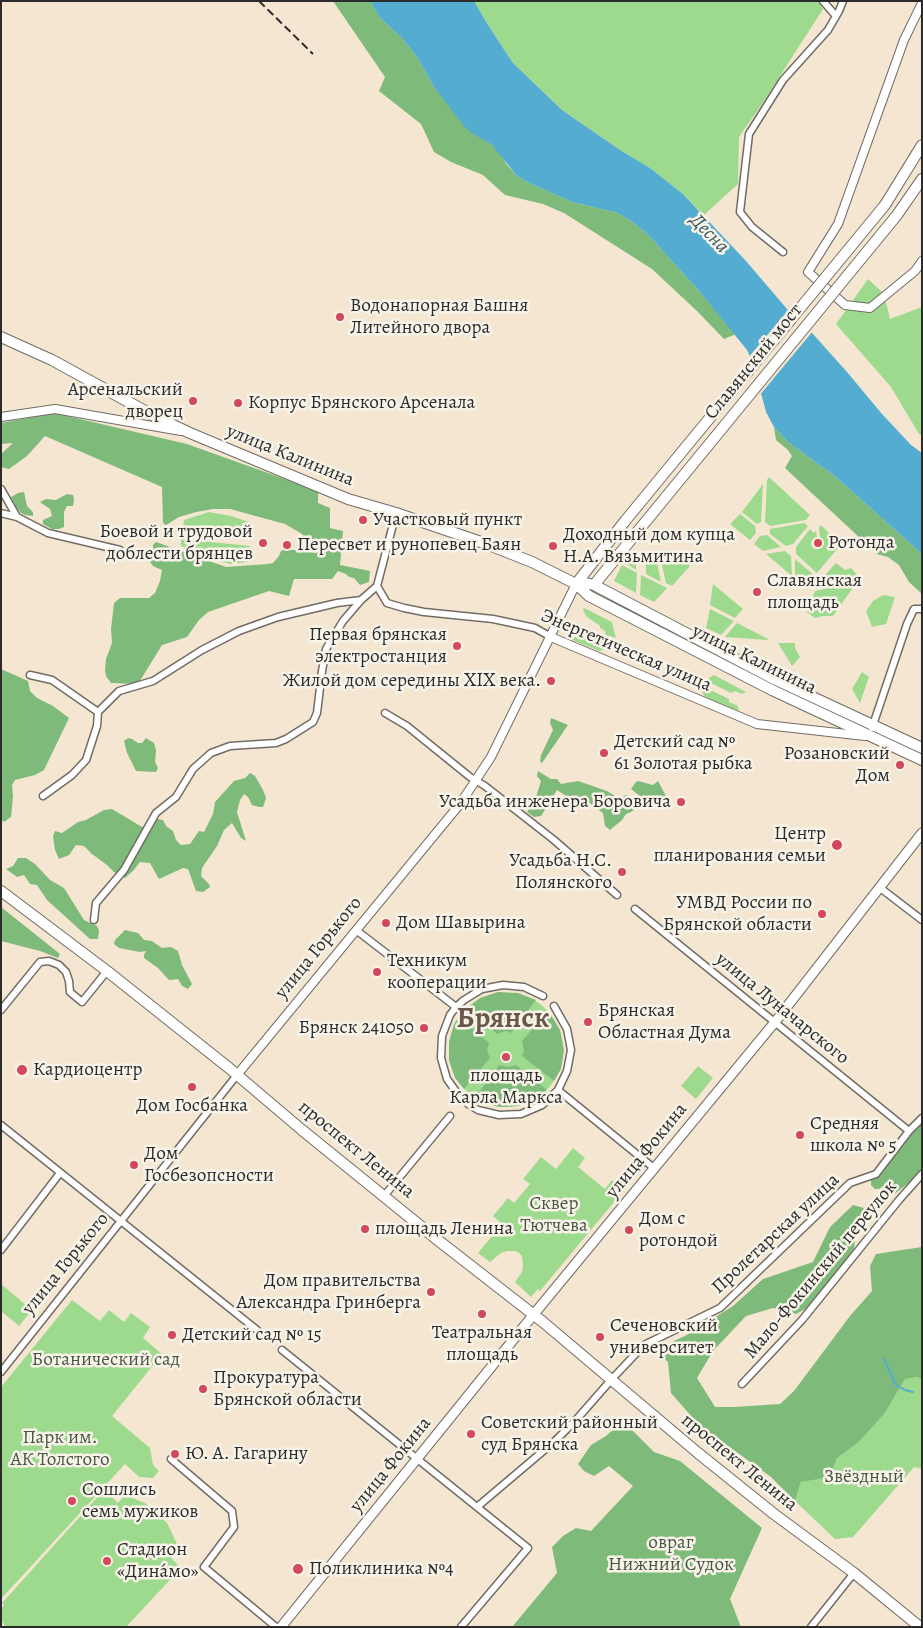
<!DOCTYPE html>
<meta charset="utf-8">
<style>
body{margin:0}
#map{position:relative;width:923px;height:1628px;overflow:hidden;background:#f5e6d2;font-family:Alegreya,serif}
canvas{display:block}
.frame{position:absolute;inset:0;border:2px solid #2b2b2b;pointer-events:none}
</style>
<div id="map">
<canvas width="923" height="1628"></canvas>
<div class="frame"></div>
</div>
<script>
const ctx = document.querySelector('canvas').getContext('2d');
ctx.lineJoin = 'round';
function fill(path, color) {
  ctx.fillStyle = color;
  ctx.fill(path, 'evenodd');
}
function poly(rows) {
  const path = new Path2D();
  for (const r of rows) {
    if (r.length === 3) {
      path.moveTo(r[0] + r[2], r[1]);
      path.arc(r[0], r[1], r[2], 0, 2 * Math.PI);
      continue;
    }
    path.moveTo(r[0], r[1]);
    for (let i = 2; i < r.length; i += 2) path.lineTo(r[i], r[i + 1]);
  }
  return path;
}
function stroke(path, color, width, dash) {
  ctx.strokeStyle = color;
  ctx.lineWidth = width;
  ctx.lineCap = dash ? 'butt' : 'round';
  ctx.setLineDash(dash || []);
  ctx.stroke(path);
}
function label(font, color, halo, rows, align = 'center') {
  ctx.font = font + ' Alegreya,serif';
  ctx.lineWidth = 5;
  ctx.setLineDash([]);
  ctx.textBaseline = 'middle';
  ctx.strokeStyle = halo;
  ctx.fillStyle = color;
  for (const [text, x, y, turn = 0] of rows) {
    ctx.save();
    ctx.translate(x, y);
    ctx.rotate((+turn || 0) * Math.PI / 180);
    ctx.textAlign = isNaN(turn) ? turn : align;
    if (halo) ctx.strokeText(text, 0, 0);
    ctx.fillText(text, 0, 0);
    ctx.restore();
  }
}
const green = poly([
 [474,1,818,1,823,9,764,101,739,137,738,184,704,215,683,194,650,168,620,150,562,110,513,63,488,25],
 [868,279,884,294,890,319,922,307,922,435,919,434,891,387,836,324],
 [769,477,810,515,806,520,770,526,765,522,767,480],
 [763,484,761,522,757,524,742,512],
 [209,512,231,516,252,523,250,538,182,533,184,520],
 [740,514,755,526,756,533,750,540,730,524],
 [804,523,808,526,793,544,786,546,770,534,770,529],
 [821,525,839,543,838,548,817,573,796,554,796,547,810,529,814,533,816,531,817,537,813,539,811,543,812,547,815,549,822,547,824,544,820,538,819,528],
 [767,535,781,547,763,551,754,544,760,536],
 [181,539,250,546,248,562,231,564,223,562,181,546],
 [667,550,690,566,672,586,666,583,659,551],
 [785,551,791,556,792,576,766,554],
 [655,552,661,582,646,574,646,561,644,558,636,560,636,570,627,564,635,559],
 [795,559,815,576,811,581,800,584,795,578],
 [836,563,845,570,851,568,858,576,819,582],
 [622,565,637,573,636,593,614,581],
 [641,575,667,588,654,602,640,595],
 [857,582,833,616,823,616,815,618,807,612,815,591],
 [713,584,743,609,735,618,710,605],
 [883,595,895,597,886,624,872,627,866,611,873,601],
 [584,608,612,622,616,638,606,635,605,631,600,628,600,626,586,616,583,609],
 [710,609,734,621,721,635,706,628],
 [737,623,768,639,767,640,725,637],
 [577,636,581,639,586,637,592,640,596,639,601,641,605,640,612,643,613,646,599,651,570,639],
 [778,643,795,643,795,648,800,657,792,666],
 [862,672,869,677,860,703,852,689],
 [714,675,746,692,742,694,735,691,731,693,707,681,706,680],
 [702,686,729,699,729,702,738,706,739,711,705,697,700,688],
 [506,1050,57],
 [698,1066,713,1078,696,1099,681,1086],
 [573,1148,585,1158,578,1167,605,1189,612,1180,624,1190,540,1291,538,1289,531,1297,515,1282,522,1272,523,1266,522,1256,519,1253,515,1251,507,1251,501,1253,490,1262,478,1253,502,1224,493,1216,508,1198,514,1203,530,1184,523,1179,541,1157,556,1169],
 [1,1284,32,1310,19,1326,1,1311],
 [72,1300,100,1321,109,1310,124,1322,131,1313,150,1327,143,1338,162,1354,112,1416,150,1448,153,1465,159,1471,153,1478,139,1477,125,1464,1,1599,1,1387],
 [917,1377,922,1379,922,1469,914,1467,853,1537,835,1539,795,1501,801,1482,830,1476,837,1458,859,1442,885,1413,905,1379],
 [102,1492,111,1496,118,1503,125,1495,145,1503,167,1523,177,1544,170,1553,172,1559,181,1568,126,1627,5,1627,1,1618,1,1609,4,1605,2,1603]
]);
const forest = poly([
 [333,1,370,1,380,18,401,37,417,57,434,87,481,138,492,145,501,154,506,164,516,175,527,182,572,202,618,213,634,223,650,237,700,292,736,334,724,339,697,311,652,269,564,213,543,204,505,195,483,175,451,162,434,152,421,124,379,91,385,77],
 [54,413,187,444,318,491,318,503,330,508,330,528,343,531,340,565,370,571,369,582,360,585,354,578,349,577,346,574,338,571,332,579,294,579,289,596,269,591,208,612,199,620,187,637,162,645,138,684,111,683,106,676,105,670,106,659,112,643,111,629,114,603,120,598,149,598,155,593,160,581,162,570,153,566,150,562,153,557,153,545,156,542,226,567,268,564,273,563,279,556,281,551,286,549,316,553,323,551,324,545,318,540,305,539,302,534,285,524,230,509,213,509,196,512,179,517,166,525,163,523,162,487,45,436,27,456,9,469,1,467,1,454,13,443,1,444,1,423],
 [774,427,788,442,837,478,922,554,922,594,909,582,899,565,888,557,877,554,785,468,792,456,788,450,776,440],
 [24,492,27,506,33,512,33,516,25,515,21,513,16,507,11,497,18,493],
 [67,494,73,495,74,500,73,506,67,506,64,512,64,527,59,529,52,529,43,524,43,520,52,516,50,509,40,502,46,499,56,500],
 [1,669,28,681,30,691,37,698,53,706,69,718,44,770,35,775,15,780,12,785,13,796,11,817,4,822,1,819],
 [551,718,568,725,542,763,540,762,541,755,553,730,550,723],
 [128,738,132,739,138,743,142,743,146,738,154,743,156,750,155,762,158,768,156,772,136,771,127,753,124,741],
 [538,771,551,779,557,779,561,784,578,781,607,791,620,799,626,795,641,805,631,812,626,814,622,820,610,830,605,826,603,813,585,800,577,797,569,798,557,790,541,816,534,817,527,812,536,797,541,781,537,776],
 [250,773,255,776,263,790,266,798,263,807,259,807,252,805,248,797,244,794,240,800,237,812,246,841,241,838,232,823,224,830,217,846,202,868,201,876,209,884,210,887,203,892,196,891,188,869,183,868,159,879,150,863,140,862,133,871,125,878,114,872,107,865,92,854,84,846,76,845,69,855,59,859,55,850,53,836,55,831,62,833,78,822,86,820,104,810,112,809,142,827,157,819,163,820,166,826,173,831,176,840,181,845,190,844,199,831,204,832,213,814,215,802,234,781,245,778],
 [638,781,653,785,658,781,667,798,664,804,655,806,654,802,645,800,636,793,631,789,636,782],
 [18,858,26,858,35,864,50,880,64,888,84,920,97,926,99,931,98,939,90,939,47,900,37,885,30,884,24,875,17,877,6,869,13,866],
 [1,907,60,954,58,958,40,951,1,941],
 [125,930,138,933,144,940,152,941,162,948,171,947,178,951,182,965,192,984,188,989,182,986,178,979,169,980,158,968,144,958,144,955,146,951,140,952,119,948,114,944,115,940],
 [498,992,518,993,536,1000,511,1033,506,1031,497,1034,467,1008,480,998],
 [548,1011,560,1030,564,1050,561,1069,554,1081,522,1056,524,1051,522,1041],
 [459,1017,489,1043,487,1051,490,1058,464,1089,455,1078,449,1060,449,1042,454,1024],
 [499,1065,508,1067,516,1065,547,1090,536,1099,518,1106,500,1107,482,1103,475,1098],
 [922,1124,922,1169,915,1178,893,1195,882,1187,879,1189,875,1189,871,1185,871,1180,907,1138],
 [853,1205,864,1208,857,1222,854,1248,829,1287,811,1306,796,1314,773,1308,746,1316,713,1351,697,1378,715,1407,735,1407,780,1404,794,1391,850,1316,872,1291,870,1266,876,1254,922,1247,922,1379,917,1377,905,1379,885,1413,859,1442,837,1458,830,1477,801,1482,795,1501,771,1477,699,1425,671,1393,668,1362,654,1350,685,1336,733,1306,763,1279,813,1262,830,1227],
 [616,1427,630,1428,654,1452,680,1461,762,1528,730,1599,741,1627,512,1627,557,1573,552,1547,563,1536,576,1528,591,1531,633,1486,609,1466,594,1476,584,1471,578,1464,591,1445,606,1436]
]);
const water = poly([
 [370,1,474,1,488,25,513,63,562,110,620,150,650,168,683,194,746,261,787,309,813,334,847,372,882,414,911,445,922,453,922,554,837,478,788,442,774,427,766,412,753,363,747,350,700,292,650,237,634,223,618,213,572,202,527,182,516,175,492,145,470,132,464,126,434,87,417,57,401,37,380,18]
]);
const pier = poly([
 [790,308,813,331,759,396,748,358]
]);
const stream = poly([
 [884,1359,896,1385,905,1390,913,1392]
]);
const minor = poly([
 [823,1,836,16],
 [783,252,752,227,740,212,749,134,783,80,828,30,839,11,843,1],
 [1,489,17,517],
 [1,513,17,517,48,533,120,550],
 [377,586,387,603,404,608,424,612,493,619,535,628,551,637],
 [30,675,52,680,98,712],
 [385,713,407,726,470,777,485,786,554,840,617,895],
 [872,728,907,624,914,609,922,609],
 [43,796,72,775,86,760,97,726,98,712,119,691,153,681,202,650,239,631,278,617,337,603,361,600],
 [879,887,922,920],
 [635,909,909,1131],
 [94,920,96,903,124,870,156,813,176,797,193,769,211,753,230,746,276,743,286,739,313,722,317,713,322,671,326,649,343,621,361,600,377,586,396,513],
 [356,930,456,1007],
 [1,1010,40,962,49,961,59,965,66,972,69,981,70,992,82,1002,107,971],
 [558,1090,655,1169],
 [460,1097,447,1079,441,1058,442,1036,450,1015,456,1007,464,1000,482,989,503,985,524,987,543,996],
 [468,1104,478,1110,499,1115,521,1114,542,1105,558,1090,567,1071,571,1050,567,1029,554,1006],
 [1,1125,257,1330],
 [384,1196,450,1116],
 [1,1250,60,1173],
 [282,1350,477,1507],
 [1,1372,237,1075],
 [742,1384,802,1320,899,1200,922,1174],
 [171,1459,232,1511,234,1527,204,1567,276,1627],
 [461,1627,528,1548,477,1507,555,1441,576,1420,611,1380,644,1345,720,1308,850,1183,876,1174,909,1131,922,1118],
 [811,1627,854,1573]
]);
const tertiary = poly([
 [922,3,904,40,838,224,808,272,845,305,870,308,915,271,922,261],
 [1,417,55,409,181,431],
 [551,637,757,724,865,736],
 [237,1075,460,804,491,757,576,584]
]);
const secondary = poly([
 [281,1627,534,1314,775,1022,922,833]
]);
const primary = poly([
 [885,205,922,145],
 [897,215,922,179],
 [1,337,52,360,156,417,190,433,348,499,396,513,484,543,532,562,576,584,589,596,772,690,922,760],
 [576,584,586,583,594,585,776,680,922,748],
 [576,584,625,521],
 [594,585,638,531],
 [1,891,107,971,229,1068,302,1130,439,1241,543,1322,698,1453,774,1514,854,1573,920,1627]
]);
const rail = poly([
 [259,1,313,54]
]);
const primaryBridge = poly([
 [625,521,885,205],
 [638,531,897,215]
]);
const markers = [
 [340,317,5,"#d1495b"],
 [193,401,5,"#d1495b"],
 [238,403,5,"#d1495b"],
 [363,520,5,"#d1495b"],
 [263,543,5,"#d1495b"],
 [818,543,5,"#d1495b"],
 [287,545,5,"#d1495b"],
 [553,546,5,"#d1495b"],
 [757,592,5,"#d1495b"],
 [457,646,5,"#d1495b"],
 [551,681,5,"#d1495b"],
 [604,753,5,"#d1495b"],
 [900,765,5,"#d1495b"],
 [681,802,5,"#d1495b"],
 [837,845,6,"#d1495b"],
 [622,872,5,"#d1495b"],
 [822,914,5,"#d1495b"],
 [386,923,5,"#d1495b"],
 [377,972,5,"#d1495b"],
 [588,1022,5,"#d1495b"],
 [424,1028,5,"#d1495b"],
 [506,1057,5,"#d1495b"],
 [22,1070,6,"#d1495b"],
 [192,1087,5,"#d1495b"],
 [800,1135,5,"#d1495b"],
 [134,1165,5,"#d1495b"],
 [365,1229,5,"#d1495b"],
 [629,1230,5,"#d1495b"],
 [431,1292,5,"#d1495b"],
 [482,1314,5,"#d1495b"],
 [172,1335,5,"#d1495b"],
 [600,1337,5,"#d1495b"],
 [203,1389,5,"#d1495b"],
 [471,1434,5,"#d1495b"],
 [175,1454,5,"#d1495b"],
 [72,1501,5,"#d1495b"],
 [107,1561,5,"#d1495b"],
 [298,1569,6,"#d1495b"]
];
const poiNames = [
 ["Водонапорная Башня",350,306],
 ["Литейного двора",350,328],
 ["Арсенальский",183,390,"right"],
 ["дворец",183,412,"right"],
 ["Корпус Брянского Арсенала",248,403],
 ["Участковый пункт",373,520],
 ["Боевой и трудовой",253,532,"right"],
 ["доблести брянцев",253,554,"right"],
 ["Доходный дом купца",563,535],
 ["Н.А. Вязьмитина",563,557],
 ["Ротонда",828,543],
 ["Пересвет и рунопевец Баян",297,545],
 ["Славянская",767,581],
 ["площадь",767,603],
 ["Первая брянская",447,635,"right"],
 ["электростанция",447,657,"right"],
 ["Жилой дом середины XIX века.",541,681,"right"],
 ["Детский сад №",614,742],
 ["61 Золотая рыбка",614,764],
 ["Розановский",890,754,"right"],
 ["Дом",890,776,"right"],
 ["Усадьба инженера Боровича",671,802,"right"],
 ["Центр",826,834,"right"],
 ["планирования семьи",826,856,"right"],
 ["Усадьба Н.С.",612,861,"right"],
 ["Полянского",612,883,"right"],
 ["УМВД России по",812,903,"right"],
 ["Брянской области",812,925,"right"],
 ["Дом Шавырина",396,923],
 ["Техникум",387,961],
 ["кооперации",387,983],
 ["Брянская",598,1011],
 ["Областная Дума",598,1033],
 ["Брянск 241050",414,1028,"right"],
 ["Кардиоцентр",33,1070],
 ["площадь",506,1076,"center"],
 ["Карла Маркса",506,1098,"center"],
 ["Дом Госбанка",192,1106,"center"],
 ["Средняя",810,1124],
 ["школа № 5",810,1146],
 ["Дом",144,1154],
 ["Госбезопсности",144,1176],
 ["Дом с",639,1219],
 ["ротондой",639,1241],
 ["площадь Ленина",375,1229],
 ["Дом правительства",421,1281,"right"],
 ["Александра Гринберга",421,1303,"right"],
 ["Сеченовский",610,1326],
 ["университет",610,1348],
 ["Театральная",482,1333,"center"],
 ["площадь",482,1355,"center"],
 ["Детский сад № 15",182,1335],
 ["Прокуратура",213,1378],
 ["Брянской области",213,1400],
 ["Советский районный",481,1423],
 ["суд Брянска",481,1445],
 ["Ю. А. Гагарину",185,1454],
 ["Сошлись",82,1490],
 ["семь мужиков",82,1512],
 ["Стадион",117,1550],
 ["«Дина́мо»",117,1572],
 ["Поликлиника №4",309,1569]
];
const streetNames = [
 ["Славянский мост",754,362,-51],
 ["улица Калинина",290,456,22],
 ["Энергетическая улица",626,651,23],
 ["улица Калинина",754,660,26],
 ["улица Горького",319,948,-51],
 ["улица Луначарского",782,1009,39],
 ["проспект Ленина",356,1150,39],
 ["улица Фокина",647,1151,-51],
 ["Пролетарская улица",776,1234,-43],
 ["улица Горького",66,1264,-51],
 ["Мало-Фокинский переулок",821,1270,-50],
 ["проспект Ленина",739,1463,39],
 ["улица Фокина",391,1465,-51]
];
const parkNames = [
 ["Сквер",554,1204],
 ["Тютчева",554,1226],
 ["Ботанический сад",106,1360],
 ["Парк им.",60,1438],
 ["АК Толстого",60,1460],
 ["Звёздный",864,1477],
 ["овраг",671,1543],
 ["Нижний Судок",671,1565]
];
const waterNames = [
 ["Десна",709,234,46]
];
const townNames = [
 ["Брянск",503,1020]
];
fill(green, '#9eda8e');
fill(forest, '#7eba79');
fill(water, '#54add1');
fill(pier, '#f5e6d2');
stroke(stream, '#54add1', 2);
stroke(minor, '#726c65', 9);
stroke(tertiary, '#726c65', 10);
stroke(secondary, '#726c65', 11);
stroke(primary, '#726c65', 12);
stroke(minor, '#fff', 6);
stroke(tertiary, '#fff', 8);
stroke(secondary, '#fff', 9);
stroke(primary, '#fff', 10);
stroke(rail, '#2b2b2b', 2, [8, 4]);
stroke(primaryBridge, '#726c65', 12, []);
stroke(primaryBridge, '#fff', 10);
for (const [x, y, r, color] of markers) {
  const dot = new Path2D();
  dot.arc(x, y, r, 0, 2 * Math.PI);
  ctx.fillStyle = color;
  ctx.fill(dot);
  stroke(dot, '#f7f3e8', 2);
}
label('19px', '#2b2b2b', '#f7f3e8', poiNames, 'left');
label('19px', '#2b2b2b', '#f7f3e8', streetNames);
label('19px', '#485744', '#f7f3e8', parkNames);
label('italic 20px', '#395865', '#f7f3e8', waterNames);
label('bold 29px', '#6a574a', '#f7f3e8', townNames);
</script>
